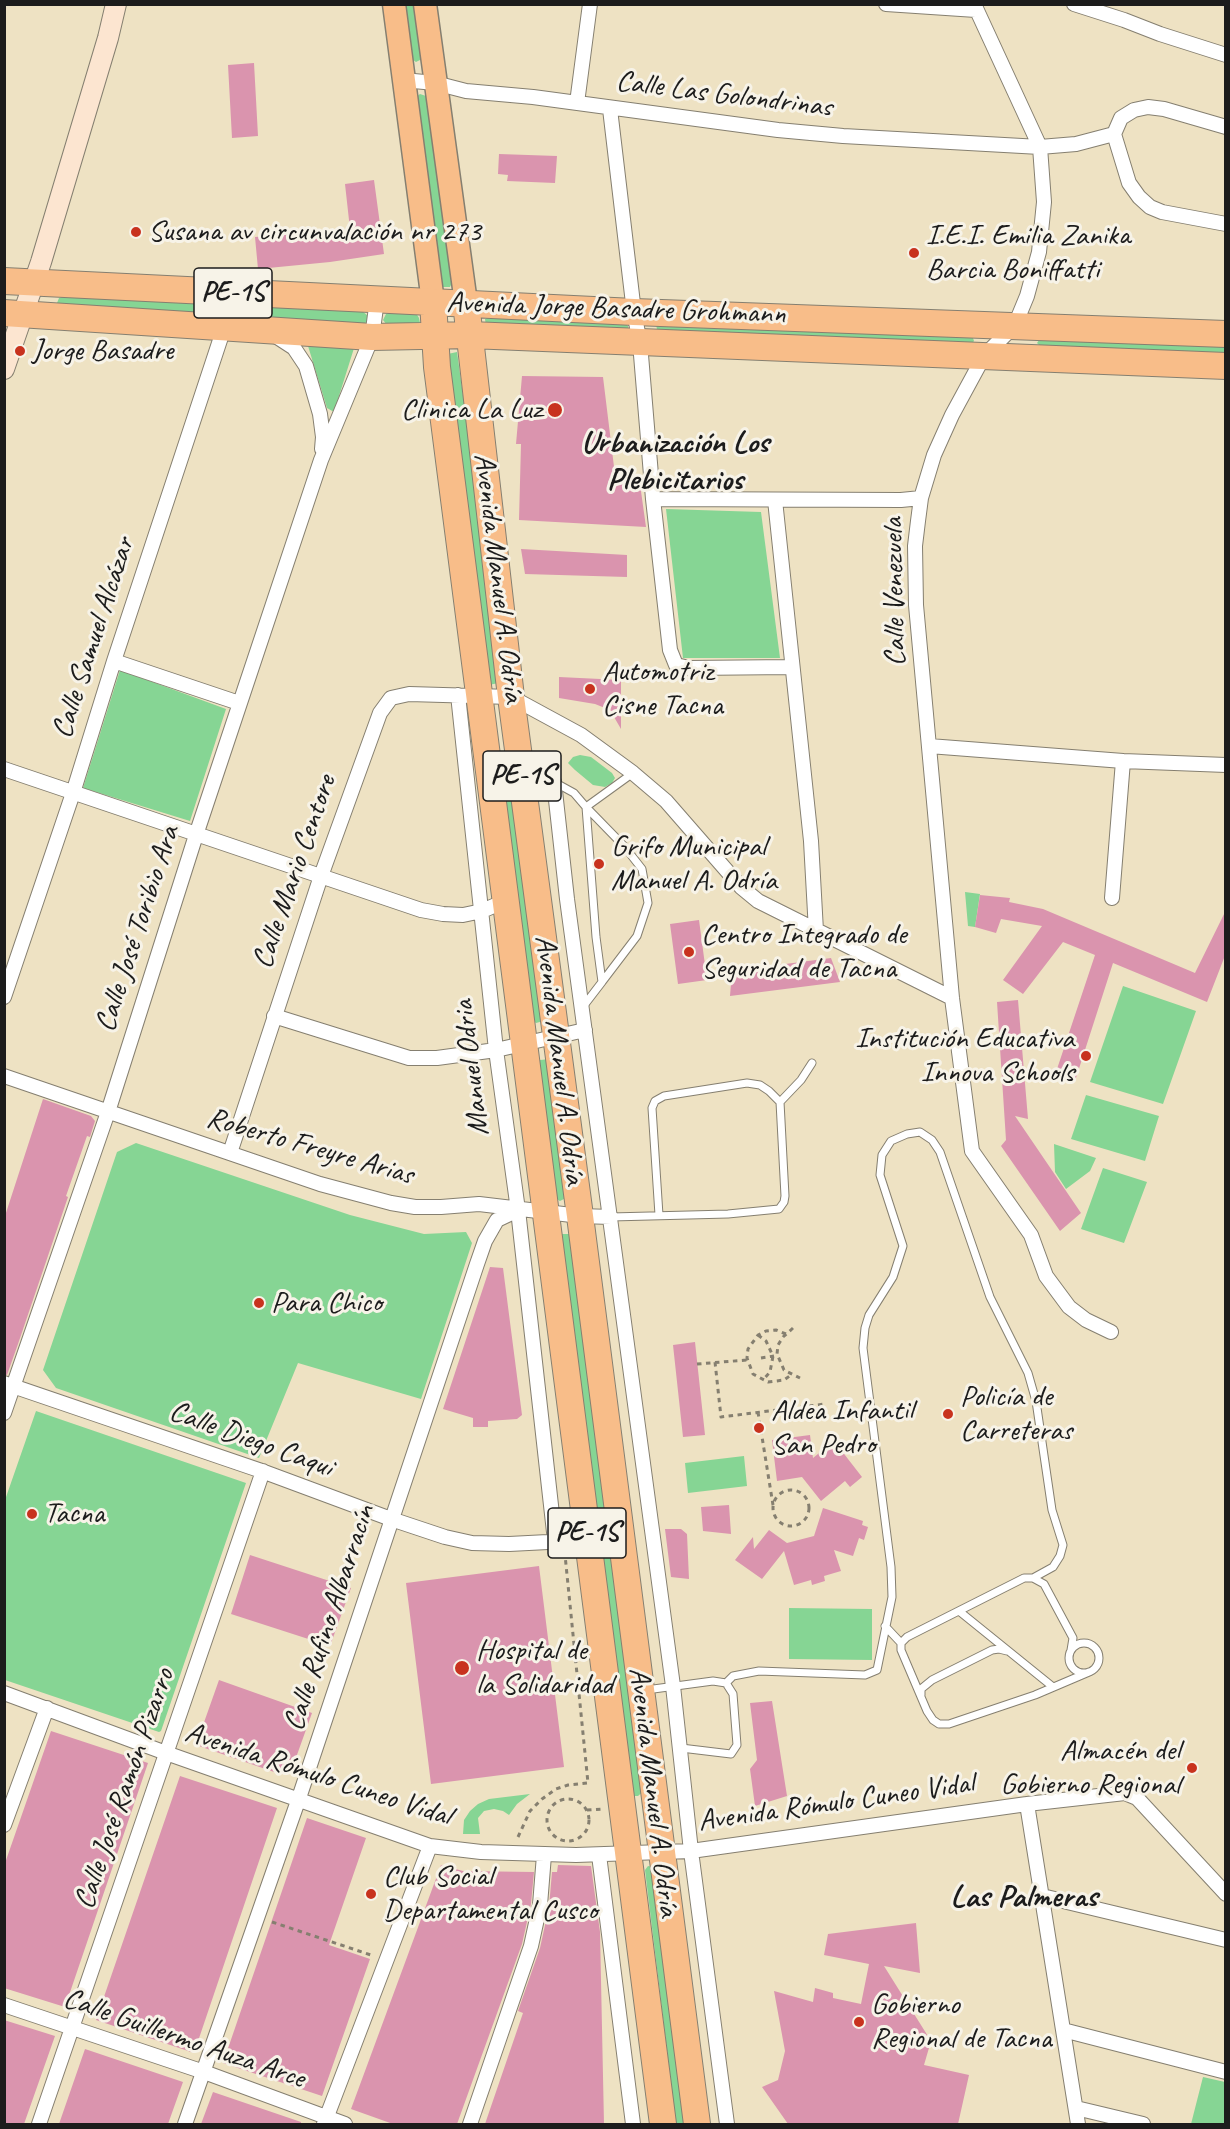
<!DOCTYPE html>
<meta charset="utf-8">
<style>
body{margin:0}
#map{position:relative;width:1230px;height:2129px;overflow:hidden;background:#eee2c3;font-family:Caveat,sans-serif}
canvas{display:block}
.frame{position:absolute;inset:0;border:6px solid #1c1c1c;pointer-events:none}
</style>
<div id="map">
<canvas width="1230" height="2129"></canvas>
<div class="frame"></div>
</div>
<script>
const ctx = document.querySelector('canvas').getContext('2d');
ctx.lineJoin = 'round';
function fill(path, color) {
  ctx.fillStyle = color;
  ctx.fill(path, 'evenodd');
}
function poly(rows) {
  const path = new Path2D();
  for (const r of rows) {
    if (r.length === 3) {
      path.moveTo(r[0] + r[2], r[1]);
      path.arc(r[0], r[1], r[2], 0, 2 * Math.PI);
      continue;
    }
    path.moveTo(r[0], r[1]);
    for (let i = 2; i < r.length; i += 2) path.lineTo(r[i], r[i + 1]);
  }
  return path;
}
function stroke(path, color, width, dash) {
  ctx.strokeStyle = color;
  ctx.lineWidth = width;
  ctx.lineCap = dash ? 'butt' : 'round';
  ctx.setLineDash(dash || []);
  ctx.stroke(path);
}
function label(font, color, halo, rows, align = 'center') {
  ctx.font = font + ' Caveat,sans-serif';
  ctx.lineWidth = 6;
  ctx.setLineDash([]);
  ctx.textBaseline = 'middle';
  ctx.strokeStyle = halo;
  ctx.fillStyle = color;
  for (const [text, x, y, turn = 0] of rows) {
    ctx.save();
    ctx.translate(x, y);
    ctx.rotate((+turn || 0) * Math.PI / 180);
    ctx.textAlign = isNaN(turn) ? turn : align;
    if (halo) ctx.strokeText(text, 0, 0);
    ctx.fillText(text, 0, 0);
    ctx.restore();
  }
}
const green = poly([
 [401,5,414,5,422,56,420,60,416,62,409,57],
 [420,94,426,96,428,102,452,283,450,287,442,287,415,98],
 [67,295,198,300,205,306,205,312,197,315,63,307,57,303,59,298],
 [248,305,362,311,367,315,367,322,361,325,243,317,240,313,243,307],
 [392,312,416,313,419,318,420,323,416,327,387,325,383,320,386,314],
 [491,316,623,322,628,326,629,331,486,326,485,319],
 [656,323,972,335,974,341,969,347,664,335,657,330],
 [1042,336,1225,342,1225,355,1041,347,1037,343],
 [309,343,355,345,334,412,327,408,308,346],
 [457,352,503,682,489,685,443,355],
 [666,509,761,512,780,658,683,658],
 [120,670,226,709,190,821,83,788],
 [580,755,591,757,612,773,615,778,612,783,605,787,593,785,575,770,568,763,573,757],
 [509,765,547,1020,536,1023,532,1020,497,768],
 [965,892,980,894,975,927,968,926],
 [1123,986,1196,1011,1163,1104,1090,1082],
 [550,1059,568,1197,560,1201,555,1198,538,1065,540,1060],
 [1086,1095,1159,1116,1145,1161,1071,1139],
 [136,1143,350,1215,424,1234,466,1232,472,1243,421,1399,298,1363,259,1458,56,1388,43,1370,117,1152],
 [1054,1144,1096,1158,1090,1171,1066,1189,1055,1172],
 [1103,1168,1147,1182,1124,1243,1081,1229],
 [562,1234,570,1234,646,1789,638,1796,629,1796,557,1240],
 [36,1411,246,1483,161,1731,159,1732,5,1680,5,1500],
 [744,1456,747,1486,688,1493,685,1463],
 [789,1608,872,1609,872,1660,789,1659],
 [530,1794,517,1804,509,1815,503,1811,494,1809,484,1811,478,1818,480,1834,463,1834,464,1820,470,1811,478,1804,489,1799],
 [648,1866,654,1867,688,2124,676,2124,645,1870],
 [1203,2077,1225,2082,1225,2124,1191,2124]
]);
const building = poly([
 [254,63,258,136,232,138,228,65],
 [499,154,557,156,555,183,507,181,508,175,498,174],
 [374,180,384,254,330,262,258,269,255,237,350,229,345,184],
 [522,376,603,377,615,475,639,477,646,527,519,520,521,444,516,444],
 [521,549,627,555,627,577,525,574],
 [559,677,621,680,621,729,610,710,595,704,559,698],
 [980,895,1010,898,1009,902,1043,909,1195,973,1226,910,1226,953,1207,1002,1113,963,1075,1081,1055,1075,1095,955,1063,942,1023,994,1003,980,1042,926,1001,919,996,933,975,927],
 [699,920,707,980,678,984,670,924],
 [831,958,840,982,730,996,732,971],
 [1018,1000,1028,1119,1015,1116,1081,1213,1060,1231,1001,1146,1006,1140,997,1002],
 [43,1099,91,1116,95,1121,90,1137,87,1136,66,1196,68,1197,18,1344,7,1375,4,1374,4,1219],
 [490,1267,503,1268,522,1415,517,1419,488,1421,488,1427,473,1427,473,1418,443,1409],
 [695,1342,705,1435,683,1437,673,1345],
 [810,1435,813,1458,834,1441,862,1477,850,1487,845,1481,821,1501,802,1477,777,1481,772,1440],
 [729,1505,731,1534,703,1531,701,1507],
 [823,1508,863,1521,862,1525,868,1527,864,1540,859,1538,853,1556,834,1550,841,1571,824,1576,825,1581,812,1585,811,1580,794,1585,784,1551,762,1579,735,1560,753,1537,754,1549,769,1530,787,1543,814,1536],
 [665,1529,681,1529,687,1534,689,1579,671,1577],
 [250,1555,351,1588,330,1646,231,1614],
 [539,1566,564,1767,431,1784,406,1583],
 [219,1680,312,1713,293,1766,290,1765,287,1773,278,1771,277,1773,196,1745],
 [772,1701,787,1796,755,1806,750,1769,757,1760,750,1703],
 [51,1731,148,1763,65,2007,4,1988,4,1866],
 [180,1776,277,1808,194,2053,96,2020],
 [307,1818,366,1838,329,1945,370,1959,322,2096,223,2063],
 [441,1865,463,1871,534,1872,531,1904,522,1944,457,2124,393,2124,351,2109],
 [558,1865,591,1866,600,1932,604,2124,485,2124,523,2013,518,2011,540,1948,549,1907,552,1872,557,1872],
 [916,1923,920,1973,884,1966,931,2041,924,2065,969,2075,958,2124,788,2124,762,2087,778,2080,785,2051,774,1991,813,2002,815,1988,833,1993,833,1998,861,2004,869,1964,824,1955,828,1934],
 [4,2020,55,2036,24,2124,4,2124],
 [85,2049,183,2082,168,2124,59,2124],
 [213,2092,301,2122,301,2124,201,2124]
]);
const path = poly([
 [793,1328,783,1337,778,1345,777,1354,784,1370,800,1378],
 [786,1334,776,1330,766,1331,758,1335,748,1349,747,1358,753,1374,768,1382,784,1380,791,1375],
 [758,1335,766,1341,773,1356,770,1372,763,1380],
 [761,1358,774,1356],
 [715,1362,721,1417,825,1404],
 [697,1364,747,1360],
 [758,1412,773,1505],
 [791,1508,18],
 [568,1820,21],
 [587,1810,603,1809],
 [518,1837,530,1811,542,1799,556,1789,568,1785,588,1783,565,1555],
 [272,1922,374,1956]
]);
const lane = poly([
 [554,782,574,793,586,807,596,937,602,982,582,1008],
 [602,982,637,936,648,903,642,869,624,846,586,807,633,773],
 [780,1102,801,1080,812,1063],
 [611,1217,728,1214,779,1209,784,1202,785,1196,780,1102,769,1091,760,1085,747,1083,664,1096,655,1101,652,1108,659,1215],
 [959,1611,1053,1687],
 [885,1626,901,1643],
 [1084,1658,15],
 [1071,1650,1073,1638,1044,1584,1033,1578,1024,1578,907,1637,901,1643,901,1650,927,1711,933,1720,939,1724,949,1724,1035,1695,1089,1672],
 [726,1683,733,1676,759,1671,865,1675,877,1670,892,1597,891,1567,863,1348,865,1328,869,1315,893,1277,903,1246,880,1175,882,1155,891,1141,907,1134,920,1132,932,1140,940,1152,990,1297,1028,1373,1036,1401,1052,1510,1063,1545,1060,1556,1053,1567,1033,1578],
 [646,1690,713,1681,726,1683,733,1694,737,1745,731,1754,681,1748],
 [921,1695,921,1689,932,1680,992,1650,999,1649,1007,1651]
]);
const street = poly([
 [886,4,976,10],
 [974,4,1040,147,1044,202,1039,252,1027,296,1015,325,984,356,952,415,934,455,921,498,918,521,915,546,916,605,952,998,972,1151,1031,1235,1046,1276,1069,1307,1086,1320,1111,1332],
 [1074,4,1124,20,1160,34,1226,55],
 [403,80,435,83,466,91,533,97,778,130,843,136,1040,147,1076,144,1114,134,1121,118,1134,110,1148,107,1164,109,1226,127],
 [577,103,590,4],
 [610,109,634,312,640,343,653,499,670,650,676,665,689,668,792,667],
 [1114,134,1129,183,1139,197,1150,207,1162,212,1226,224],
 [274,335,294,348,306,366,320,414,323,437,322,449],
 [653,499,901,500,921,498],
 [775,500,811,841,816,931],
 [114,661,239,703],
 [458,695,496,1050,518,1210,555,1541],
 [929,746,1123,761,1226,765],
 [521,768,554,782,567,899,673,1686,691,1851,727,2124],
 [4,769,421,910,443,914,463,915,482,911,505,901],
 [1112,898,1123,761],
 [4,997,73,793,114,661,224,328,225,293],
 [274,1016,409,1058,437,1058,496,1050,585,1030],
 [4,1076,320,1184,391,1203,415,1207,441,1207,479,1204,580,1216,611,1217],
 [230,1153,321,876,380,713,391,698,409,694,511,697,581,735,633,773,666,801,741,887,758,901,952,998],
 [4,1383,259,1470,391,1519,445,1537,472,1543,509,1544,587,1540],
 [4,1413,108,1112,196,835,321,460,372,337,377,300],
 [4,1693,166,1753,430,1846,481,1852,576,1855,691,1851,1027,1804,1125,1793,1137,1798,1226,1894],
 [1027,1804,1078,2124],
 [4,1825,47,1708],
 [599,1855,633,2124],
 [1042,1896,1226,1940],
 [4,2005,204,2072,345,2124],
 [1063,2030,1226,2072],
 [1076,2108,1143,2124],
 [39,2124,263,1471],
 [185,2124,299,1798,477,1264,485,1241,497,1220,518,1210],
 [324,2124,430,1846],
 [470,2124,531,1946,540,1905,544,1855]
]);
const secondary = poly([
 [4,369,41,262,108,38,116,4]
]);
const primary = poly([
 [394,4,433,302],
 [425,4,466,303]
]);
const highway = poly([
 [4,281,634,312,1226,334],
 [433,302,437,367,663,2124],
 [466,303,511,697,580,1216,697,2124],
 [4,313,372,337,470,335,1226,366]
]);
const markers = [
 [136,232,6,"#c8321e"],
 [914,253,6,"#c8321e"],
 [20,351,6,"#c8321e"],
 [555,410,8,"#c8321e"],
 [590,689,6,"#c8321e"],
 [599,864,6,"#c8321e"],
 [689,952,6,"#c8321e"],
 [1086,1056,6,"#c8321e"],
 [259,1303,6,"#c8321e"],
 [948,1414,6,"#c8321e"],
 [759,1428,6,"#c8321e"],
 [32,1514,6,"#c8321e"],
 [462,1668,8,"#c8321e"],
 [1192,1768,6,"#c8321e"],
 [371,1894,6,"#c8321e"],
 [859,2022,6,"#c8321e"]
];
const shields = [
 [233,293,78],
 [522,776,78],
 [587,1533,78]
];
const shieldNames = [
 ["PE-1S",233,293],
 ["PE-1S",522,776],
 ["PE-1S",587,1533]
];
const streetNames = [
 ["Calle Las Golondrinas",724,95,7],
 ["Avenida Jorge Basadre Grohmann",616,309,2],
 ["Avenida Manuel A. Odría",498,578,83],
 ["Calle Venezuela",895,592,-91],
 ["Calle Samuel Alcázar",94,638,-72],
 ["Calle Mario Centore",295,872,-71],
 ["Calle José Toribio Ara",138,929,-72],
 ["Avenida Manuel A. Odría",559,1060,83],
 ["Manuel Odria",472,1068,-97],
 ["Roberto Freyre Arias",310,1147,16],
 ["Calle Diego Caqui",251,1440,20],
 ["Calle Rufino Albarracín",330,1618,-72],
 ["Avenida Rómulo Cuneo Vidal",318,1775,18],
 ["Calle José Ramón Pizarro",125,1789,-71],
 ["Avenida Manuel A. Odría",653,1792,83],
 ["Avenida Rómulo Cuneo Vidal",836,1803,-8],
 ["Calle Guillermo Auza Arce",184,2039,19]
];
const poiNames = [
 ["Susana av circunvalación nr 273",148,232],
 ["I.E.I. Emilia Zanika",926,236],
 ["Barcia Boniffatti",926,270],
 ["Jorge Basadre",32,351],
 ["Clinica La Luz",542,410,"right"],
 ["Automotriz",602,672],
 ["Cisne Tacna",602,706],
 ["Grifo Municipal",611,847],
 ["Manuel A. Odría",611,881],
 ["Centro Integrado de",701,935],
 ["Seguridad de Tacna",701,969],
 ["Institución Educativa",1074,1039,"right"],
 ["Innova Schools",1074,1073,"right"],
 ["Para Chico",271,1303],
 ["Policía de",960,1397],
 ["Carreteras",960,1431],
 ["Aldea Infantil",771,1411],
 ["San Pedro",771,1445],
 ["Tacna",44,1514],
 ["Hospital de",476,1651],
 ["la Solidaridad",476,1685],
 ["Almacén del",1180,1751,"right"],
 ["Gobierno Regional",1180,1785,"right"],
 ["Club Social",383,1877],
 ["Departamental Cusco",383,1911],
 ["Gobierno",871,2005],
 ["Regional de Tacna",871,2039]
];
const neighbourhoodNames = [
 ["Urbanización Los",675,444],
 ["Plebicitarios",675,481],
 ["Las Palmeras",1024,1898]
];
fill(green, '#86d594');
fill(building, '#da94ae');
stroke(lane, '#857f70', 9);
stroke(street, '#857f70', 16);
stroke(secondary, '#857f70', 22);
stroke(primary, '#857f70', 25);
stroke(highway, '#857f70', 28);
stroke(path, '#857f70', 3, [4.5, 4.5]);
stroke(lane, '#fff', 7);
stroke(street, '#fff', 14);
stroke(secondary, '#fce5d0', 20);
stroke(primary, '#f8bd89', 22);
stroke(highway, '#f8bd89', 26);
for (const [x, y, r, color] of markers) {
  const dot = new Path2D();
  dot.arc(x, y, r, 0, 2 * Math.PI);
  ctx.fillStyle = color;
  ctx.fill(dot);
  stroke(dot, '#f7f3e8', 2);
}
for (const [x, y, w] of shields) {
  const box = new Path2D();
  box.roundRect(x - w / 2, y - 25, w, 50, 4.5);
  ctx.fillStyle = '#f7f3e8';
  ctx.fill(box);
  stroke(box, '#1c1c1c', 1.5);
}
label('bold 28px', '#1c1c1c', null, shieldNames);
label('30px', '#1c1c1c', '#f7f3e8', streetNames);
label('30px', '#1c1c1c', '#f7f3e8', poiNames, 'left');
label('bold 32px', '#1c1c1c', '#f7f3e8', neighbourhoodNames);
</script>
